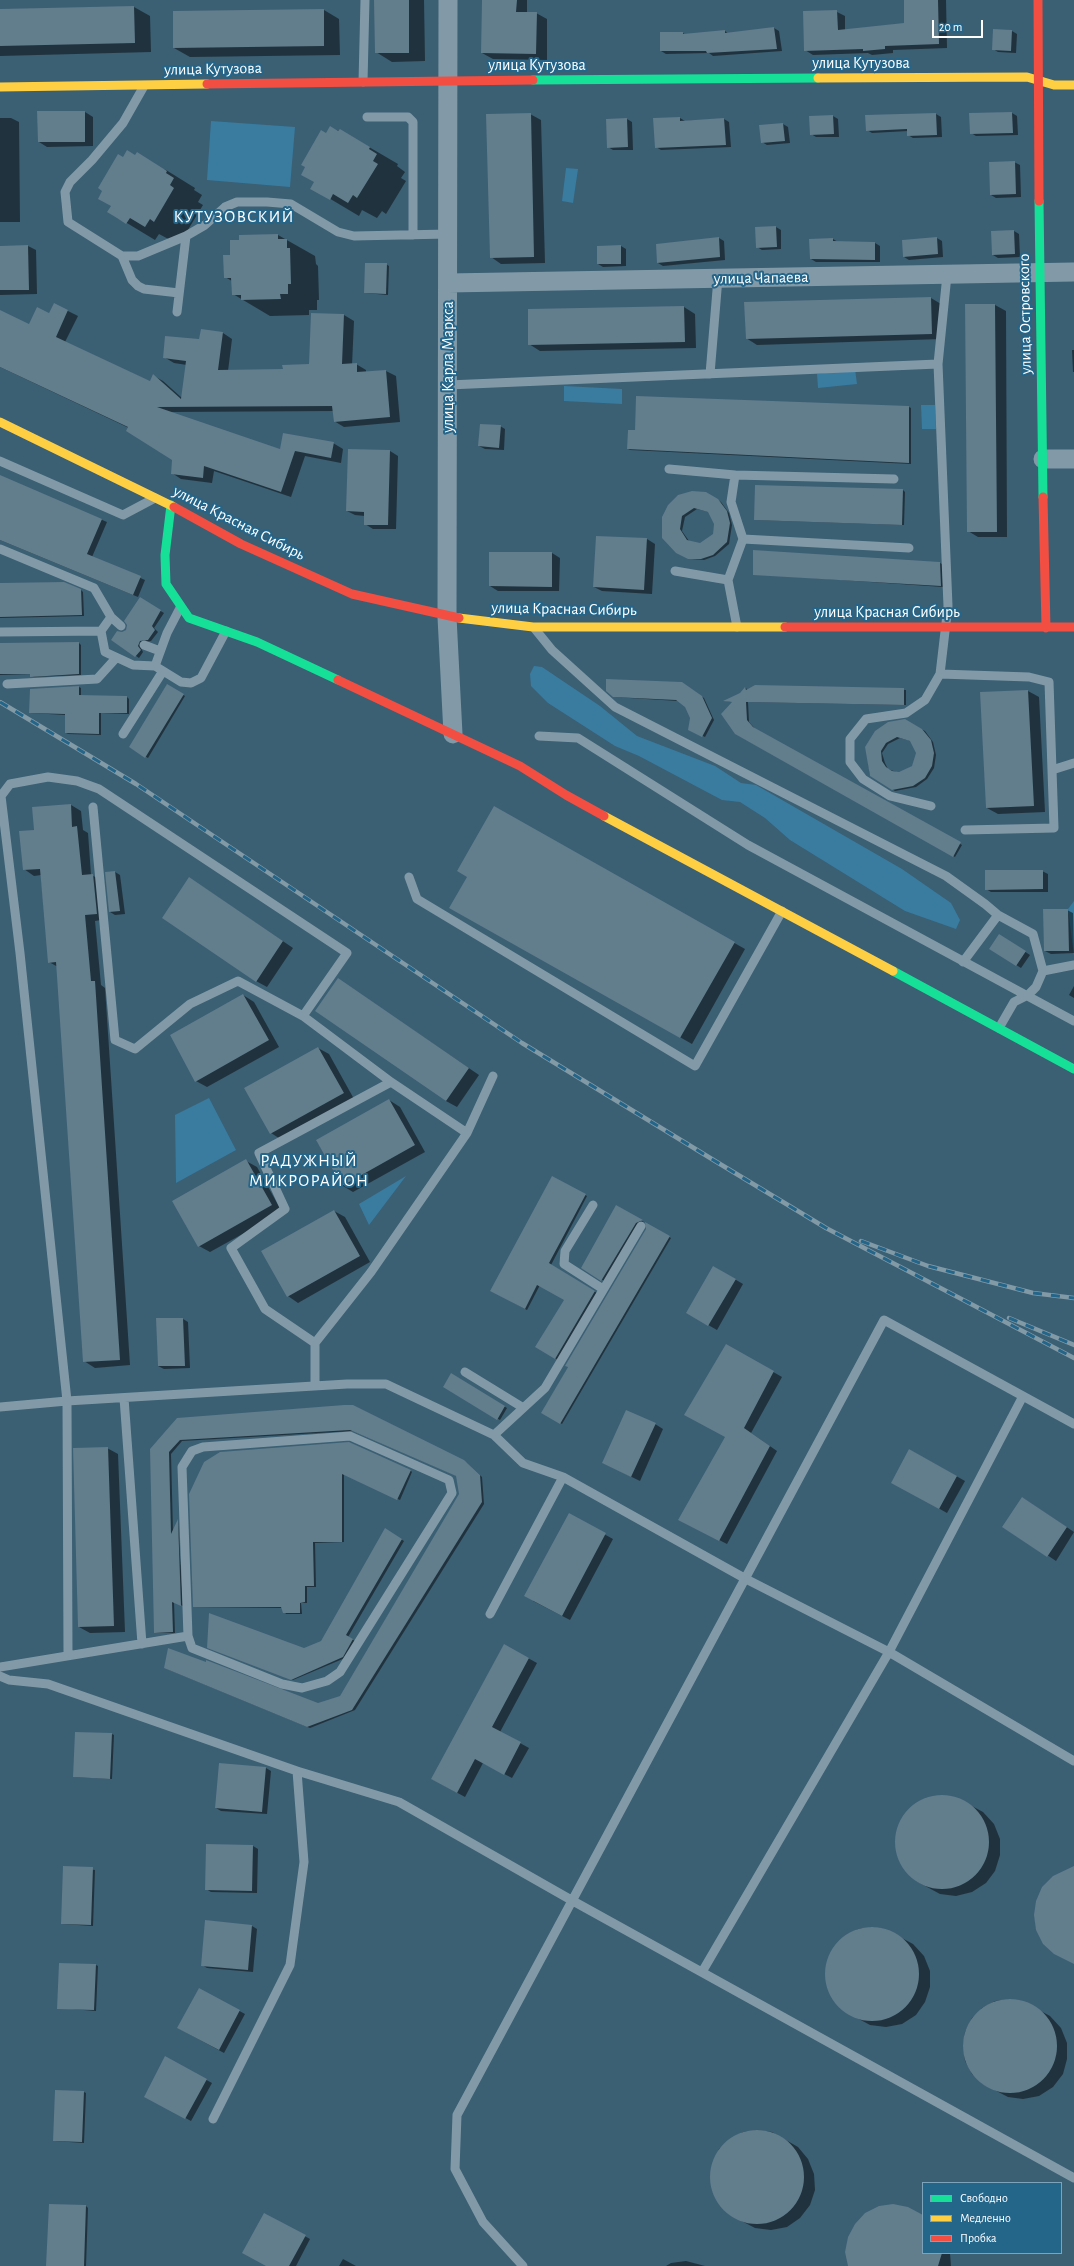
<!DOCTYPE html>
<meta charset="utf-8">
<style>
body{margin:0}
#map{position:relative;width:1074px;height:2266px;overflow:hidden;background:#3b5f73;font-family:"Alegreya Sans",sans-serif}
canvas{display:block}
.legend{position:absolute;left:922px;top:2182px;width:140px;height:72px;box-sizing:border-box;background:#24658a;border:1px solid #7ca3b9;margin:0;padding:5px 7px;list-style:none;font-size:12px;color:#fff}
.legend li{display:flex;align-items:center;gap:8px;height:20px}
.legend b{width:20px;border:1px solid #7ca3b9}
.scale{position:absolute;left:932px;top:20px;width:51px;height:18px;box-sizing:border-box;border:2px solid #fff;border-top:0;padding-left:5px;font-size:12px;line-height:14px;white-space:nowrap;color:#fff;-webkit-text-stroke:3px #24658a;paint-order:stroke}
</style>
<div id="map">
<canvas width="1074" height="2266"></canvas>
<ul class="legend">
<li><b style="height:5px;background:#16e098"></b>Свободно</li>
<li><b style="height:5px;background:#ffcf43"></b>Медленно</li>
<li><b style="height:5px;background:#f24e42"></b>Пробка</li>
</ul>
<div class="scale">20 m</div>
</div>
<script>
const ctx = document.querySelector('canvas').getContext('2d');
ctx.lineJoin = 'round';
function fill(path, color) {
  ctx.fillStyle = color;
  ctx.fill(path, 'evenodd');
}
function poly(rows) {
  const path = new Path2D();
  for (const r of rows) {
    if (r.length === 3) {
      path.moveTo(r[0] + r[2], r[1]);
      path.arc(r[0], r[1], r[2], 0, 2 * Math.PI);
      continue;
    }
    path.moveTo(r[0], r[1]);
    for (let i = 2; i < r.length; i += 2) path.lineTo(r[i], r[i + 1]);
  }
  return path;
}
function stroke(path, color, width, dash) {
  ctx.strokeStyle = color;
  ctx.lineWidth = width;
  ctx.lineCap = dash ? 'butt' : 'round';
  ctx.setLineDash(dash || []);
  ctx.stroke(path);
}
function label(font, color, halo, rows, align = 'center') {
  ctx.font = font + ' "Alegreya Sans",sans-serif';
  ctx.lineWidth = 4;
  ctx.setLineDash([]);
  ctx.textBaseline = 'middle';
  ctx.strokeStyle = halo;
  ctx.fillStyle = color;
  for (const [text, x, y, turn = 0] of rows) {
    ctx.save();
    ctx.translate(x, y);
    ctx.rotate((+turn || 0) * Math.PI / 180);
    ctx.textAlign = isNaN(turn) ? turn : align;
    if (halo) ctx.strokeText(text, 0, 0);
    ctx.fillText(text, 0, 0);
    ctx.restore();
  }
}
const green = poly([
 [211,121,295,127,290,187,207,180],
 [566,168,578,169,573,203,562,201],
 [855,369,857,384,818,388,817,374],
 [564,386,622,389,622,404,564,401],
 [921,405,935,405,936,429,922,429],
 [534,666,542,667,600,706,637,736,715,766,741,783,756,785,902,869,951,903,960,920,956,929,905,911,790,840,765,818,740,802,722,800,639,756,615,746,548,703,531,686,530,674],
 [1074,901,1074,956,1068,909],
 [209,1098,236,1150,176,1183,175,1115],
 [406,1176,369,1225,359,1204]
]);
const shadow = poly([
 [375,0,424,0,425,61,392,62,376,52],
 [483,0,527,0,527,13,536,13,547,19,547,60,493,59,482,53],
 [905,0,946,0,947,48,893,50,893,53,872,55,868,53,813,55,805,50,837,12,845,16,845,30,905,24],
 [134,7,150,16,151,52,0,56,0,10],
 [324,10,339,19,340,55,190,57,174,48],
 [774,28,779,31,782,51,713,56,709,53,666,54,661,51,683,33,686,35,725,31,729,34],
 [1012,31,1017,34,1016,53,998,52,993,49],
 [85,112,93,117,93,146,47,147,39,142],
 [1012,113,1017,116,1018,135,976,136,971,133,970,114],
 [530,114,541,120,545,263,501,264,491,257],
 [936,114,941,117,942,137,913,138,908,135,908,131,872,133,867,130],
 [833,116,838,119,839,137,816,137,811,134],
 [0,118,11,118,19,122,20,222,0,222],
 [680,118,685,121,724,119,729,122,731,147,661,150,656,147],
 [627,119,632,122,633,150,613,150,608,147,607,120],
 [783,124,788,127,790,143,767,145,762,142,760,126],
 [340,130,398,164,397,166,405,172,401,178,406,181,386,214,382,211,377,218,362,210,359,216,312,188,315,182,326,134],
 [123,158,166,170,195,188,194,190,202,195,198,202,203,205,183,238,174,242,159,234,155,240,117,217,112,206],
 [1014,162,1020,165,1021,197,996,198,991,195],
 [776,227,781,230,781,249,762,250,757,247],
 [1014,231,1019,234,1020,257,998,258,993,255],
 [278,235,315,256,316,264,318,266,319,300,317,300,317,310,309,310,309,315,270,316,233,294,232,281,225,277,232,256,240,241,240,236],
 [719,238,724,241,725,260,663,266,658,263,657,245],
 [937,238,942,241,943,257,909,260,904,257],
 [833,239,838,242,875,243,880,246,880,262,816,262,811,259],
 [28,246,36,250,37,294,0,295,0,247],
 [621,246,626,249,626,266,603,267,598,264],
 [386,264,389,266,388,295,365,293],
 [931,298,941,304,942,339,757,345,746,338],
 [54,304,78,316,65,342,151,382,154,376,163,381,182,398,187,365,174,363,164,357,199,340,223,333,232,339,228,371,284,370,310,365,312,314,344,315,354,321,352,365,356,364,366,370,366,372,386,371,396,376,400,422,344,427,334,421,334,411,169,412,281,450,333,443,343,449,341,463,305,456,291,497,214,471,212,483,181,479,172,473,173,460,129,428,0,367,0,311,29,325,49,314],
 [995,305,1006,311,1007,537,978,537,968,531],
 [684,307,695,314,696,348,540,351,529,344],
 [1072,350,1074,350,1074,372,1073,372],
 [637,397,909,407,911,408,911,464,630,450,628,449,636,431],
 [500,426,505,429,504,450,485,449,479,446],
 [390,451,398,456,396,529,373,529,365,524,365,516,355,515,347,511],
 [0,476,107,522,92,557,145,580,138,597,0,540],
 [903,490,905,492,904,525,755,520],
 [706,493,721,502,729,513,732,525,729,544,715,556,704,560,692,559,680,554,663,517],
 [697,509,709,512,715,524,714,534,700,544,689,541,682,531,685,517],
 [647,539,655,544,652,594,602,591,594,587],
 [552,553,560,558,559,591,498,591,490,586],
 [940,563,942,564,943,587,754,574],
 [0,584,81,590,83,592,84,616,0,618],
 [140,599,164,613,154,628,158,632,151,641,143,642,141,648,143,652,139,658,112,639,127,630],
 [79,643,81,645,81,675,33,677,31,674,0,675,0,644],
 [167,685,185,696,148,758,130,747],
 [684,685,704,698,714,720,705,737,690,730,691,718,686,706,678,701,614,697],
 [755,686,906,690,906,705,748,702,749,722,756,730,962,845,955,857,736,734,733,702,726,701,740,694,746,688,747,690],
 [79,687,81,688,81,696,127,697,129,699,129,714,101,713,101,735,68,734,66,733,66,715,30,713,31,690],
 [1028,691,1039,697,1045,812,998,814,987,808],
 [905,720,925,731,933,742,936,755,934,768,927,779,916,787,895,791,870,775,866,747],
 [900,738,911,741,917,753,913,766,899,773,888,769,885,763,882,753,888,744],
 [71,805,81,811,83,830,88,833,91,875,104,881,107,919,95,921,101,985,105,988,130,1365,95,1368,84,1361,58,967,49,962,41,875,34,876,24,869,35,830],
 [494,807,745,949,692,1044,451,907,468,877],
 [1042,871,1048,874,1048,892,991,892,986,889],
 [115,872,120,875,125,914,115,915,110,912],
 [200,885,293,948,267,987,256,981],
 [1067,910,1073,913,1074,953,1051,954,1045,951],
 [1004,938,1030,955,1021,968,991,949],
 [338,979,479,1075,457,1107,446,1101],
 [1074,986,1074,998,1069,995],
 [243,995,254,1002,279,1047,207,1087,196,1081],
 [318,1048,329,1054,354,1099,282,1140,271,1133],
 [389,1100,400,1107,425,1152,353,1192,343,1186,317,1141],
 [246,1161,257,1167,282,1212,210,1252,199,1246],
 [552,1177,587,1196,551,1265,597,1293,558,1360,537,1347,566,1300,540,1285,527,1310,492,1291],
 [617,1206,644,1222,638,1224,604,1281,583,1268],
 [334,1211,345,1217,370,1262,298,1303,288,1296],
 [646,1224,671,1238,562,1424,542,1413,647,1229],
 [714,1267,743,1284,717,1330,687,1313],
 [183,1319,188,1322,190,1368,164,1369,158,1366],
 [726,1345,782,1377,751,1433,777,1451,727,1544,688,1524,726,1437],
 [451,1374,507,1408,500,1420,444,1386],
 [353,1406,467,1463,482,1477,484,1504,355,1710,310,1728,167,1669,318,1704,341,1697,460,1494,457,1476,353,1431,182,1441,171,1454,173,1532,178,1520,183,1606,174,1602,175,1633,157,1633,155,1632,151,1450,178,1419],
 [655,1424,663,1429,640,1481,603,1463],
 [107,1448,118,1454,125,1632,90,1633,79,1627],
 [910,1450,965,1481,947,1513,892,1482],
 [204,1462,410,1470,412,1472,400,1500,344,1474,344,1542,315,1543,316,1587,307,1587,307,1603,301,1603,302,1614,286,1614,282,1608,194,1607],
 [1023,1498,1074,1532,1056,1561,1004,1526],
 [569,1515,613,1539,570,1620,533,1601],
 [386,1530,404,1541,348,1637,355,1641,345,1658,293,1680,211,1648,304,1649,322,1642],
 [504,1645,537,1663,500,1732,529,1748,512,1778,483,1763,465,1797,432,1779],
 [112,1734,114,1735,112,1779,74,1777],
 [266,1768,271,1771,267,1814,221,1811,216,1808],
 [943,1796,957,1798,983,1812,994,1824,1000,1839,1000,1855,995,1871,986,1883,972,1892,956,1896,940,1894,916,1881,905,1870,898,1857,896,1843,898,1828,905,1815,915,1805,928,1798],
 [207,1845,253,1846,258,1849,257,1893,211,1892,206,1889],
 [64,1867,95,1870,93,1926,62,1924],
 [252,1926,257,1929,253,1972,207,1968,202,1965],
 [873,1927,887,1930,913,1944,924,1956,930,1971,930,1987,925,2002,916,2015,902,2024,886,2027,870,2025,846,2012,835,2002,828,1989,826,1974,828,1960,835,1946,845,1936,858,1929],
 [96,1965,98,1966,96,2011,58,2008],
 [199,1989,245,2014,224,2053,178,2028],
 [1010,1999,1024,2002,1050,2016,1061,2028,1067,2043,1067,2059,1063,2074,1053,2087,1039,2096,1023,2099,1008,2097,983,2084,972,2074,965,2061,963,2046,965,2032,972,2018,982,2008,995,2001],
 [166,2058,212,2083,191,2121,145,2096],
 [84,2092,86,2093,84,2143,54,2141],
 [757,2130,772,2132,798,2147,808,2159,814,2174,815,2190,810,2205,800,2218,787,2227,771,2230,755,2228,730,2215,720,2205,713,2192,711,2177,713,2163,719,2149,730,2139,743,2132],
 [86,2206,88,2208,86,2266,47,2266],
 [265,2214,310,2239,296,2266,268,2266],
 [923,2216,923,2253,950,2253,951,2266,849,2266],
 [343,2259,356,2266,339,2266],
 [686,2261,705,2266,666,2266,671,2263]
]);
const building = poly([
 [374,0,409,0,409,53,375,53],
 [482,0,517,0,516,12,537,12,536,54,481,53],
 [904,0,938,0,939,44,885,46,885,49,863,51,863,49,804,51,803,11,837,10,838,30,904,23],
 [134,6,135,43,0,46,0,9],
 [324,9,324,46,173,48,173,11],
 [774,27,777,49,707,53,706,51,660,51,660,32,683,32,683,34,725,30,725,33],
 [993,29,1012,30,1011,51,992,50],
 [37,111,85,111,85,142,38,142],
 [1012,112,1013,133,970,134,969,113],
 [531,113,534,257,490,258,486,114],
 [936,113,937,135,907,136,907,129,866,131,865,115],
 [833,115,834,134,810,135,809,116],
 [680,117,680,121,724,118,726,145,655,148,653,118],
 [627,118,628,147,607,148,606,119],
 [783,123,785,141,761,143,759,125],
 [330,126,338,131,340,129,370,147,369,149,377,154,373,161,378,164,357,198,353,195,348,203,333,194,330,200,310,189,314,182,301,175,305,167,301,165,321,130,326,133],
 [127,150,135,155,137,152,167,171,166,173,174,178,170,185,174,188,154,222,150,219,145,227,130,218,126,224,117,218,107,212,111,206,98,199,102,191,98,188,118,154,123,157],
 [1015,161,1016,194,990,195,989,162],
 [776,226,777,247,756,248,755,227],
 [1014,230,1015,254,992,255,991,231],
 [278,234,278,239,287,239,287,248,290,248,291,284,288,284,288,294,280,294,281,299,241,300,241,295,232,295,231,278,224,278,223,255,230,255,230,240,239,240,239,235],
 [719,237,720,257,657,263,656,244],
 [937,237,938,254,903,257,902,240],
 [833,238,833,241,875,242,875,260,810,259,809,239],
 [28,245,29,290,0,290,0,246],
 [621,245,621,264,597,264,597,246],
 [365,263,387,263,386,294,364,293],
 [931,297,932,334,746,339,744,302],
 [54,303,68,310,56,337,150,381,153,374,181,399,186,361,163,358,165,336,199,339,201,329,223,332,218,370,283,369,282,365,309,364,311,313,344,314,342,364,357,363,357,372,386,370,390,417,334,422,332,406,157,407,280,449,283,433,334,442,331,458,295,451,281,492,204,466,203,478,171,474,172,460,126,431,128,427,0,367,0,310,29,324,37,307,49,313],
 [965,304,995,304,997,532,967,532],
 [684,306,685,342,528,345,528,309],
 [636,396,909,406,909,463,627,449,628,430,635,430],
 [480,424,501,425,499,448,478,446],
 [348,449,390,450,388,525,364,525,364,512,346,511],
 [0,475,102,519,87,554,141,576,133,595,0,540],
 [755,485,903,489,902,525,754,520],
 [692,491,706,492,718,499,727,511,730,523,727,542,713,555,701,559,688,559,676,553,662,538,662,517,668,505,678,495],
 [694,508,708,512,714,524,713,534,700,543,687,540,680,529,682,516],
 [596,536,647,538,644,590,593,587],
 [753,550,940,562,941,586,753,575],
 [489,552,552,552,552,587,489,586],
 [64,582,81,589,82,615,0,617,0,583],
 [140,597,161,610,152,626,155,630,148,640,140,641,138,646,141,650,135,657,111,640,117,631,122,632,126,630,127,625,124,621],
 [79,642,79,674,30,677,30,674,0,674,0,643],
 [606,679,682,682,702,696,712,718,702,737,688,730,690,718,685,707,676,700,613,697,606,691],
 [167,684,184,694,145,758,129,747],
 [755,685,904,688,904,705,746,702,747,720,753,727,961,842,953,857,735,734,721,714,732,702,723,701,740,693,745,687,746,690],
 [79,686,79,695,127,696,127,713,99,713,99,734,65,733,65,714,29,713,30,689],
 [1028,690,1034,806,986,808,980,692],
 [905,719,922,729,931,740,934,753,932,766,925,778,913,786,892,790,870,776,865,747,875,731,888,722],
 [897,737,910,741,916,753,912,766,899,772,892,771,886,767,882,761,881,751,886,743],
 [71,804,72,827,77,826,82,875,93,874,97,914,85,915,91,981,95,981,120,1360,83,1362,56,962,48,963,40,869,23,870,19,831,34,830,32,807],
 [494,806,735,942,680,1038,449,908,467,877,457,871],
 [985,870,1043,870,1043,889,985,890],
 [115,871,120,911,109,912,105,872],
 [189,877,283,941,256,982,162,918],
 [1043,909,1068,909,1069,951,1044,951],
 [999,934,1026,951,1016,966,989,949],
 [338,978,469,1068,446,1101,315,1011],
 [243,994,269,1040,195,1082,170,1035],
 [318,1047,344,1093,270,1134,244,1088],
 [389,1099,415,1145,342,1186,316,1140],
 [246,1159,272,1205,198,1247,172,1201],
 [552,1176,586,1194,549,1263,595,1291,555,1359,535,1347,564,1300,537,1285,525,1309,490,1291],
 [616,1205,643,1220,636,1223,601,1281,581,1268],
 [334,1210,360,1256,287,1297,261,1251],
 [645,1222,670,1236,560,1424,541,1413,568,1367,565,1366,646,1229],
 [713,1266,736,1279,708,1326,686,1313],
 [156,1318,183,1318,185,1366,158,1366],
 [726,1344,774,1371,744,1428,770,1446,719,1541,678,1520,725,1437,684,1415],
 [451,1373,505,1406,497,1420,443,1387],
 [344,1405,353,1405,464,1460,480,1475,482,1502,352,1710,307,1727,164,1668,168,1648,206,1662,206,1660,318,1703,340,1696,459,1494,456,1476,350,1430,180,1440,169,1452,171,1534,178,1519,181,1606,172,1602,173,1632,154,1633,150,1449,177,1418],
 [626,1410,656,1423,631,1477,602,1463],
 [349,1442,411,1470,397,1500,342,1474,342,1542,313,1542,314,1586,305,1586,305,1602,300,1603,300,1613,283,1613,281,1607,193,1607,189,1494,204,1462,220,1452],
 [108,1447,114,1626,78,1627,73,1448],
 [909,1449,957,1476,939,1509,891,1483],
 [1022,1497,1067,1527,1047,1557,1002,1527],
 [569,1513,606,1533,562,1616,524,1596],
 [385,1528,402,1539,346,1635,353,1639,343,1657,291,1680,207,1648,209,1613,304,1648,321,1641],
 [504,1644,529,1658,492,1727,521,1742,504,1775,475,1759,457,1793,431,1779],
 [75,1732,112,1733,110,1779,73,1777],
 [219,1763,266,1767,262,1812,215,1808],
 [942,1842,47],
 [206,1844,253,1845,252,1891,205,1890],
 [63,1866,93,1867,91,1925,61,1924],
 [1074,1866,1074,1964,1054,1954,1043,1944,1036,1930,1034,1915,1036,1901,1042,1887,1053,1876],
 [205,1920,252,1925,248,1970,201,1966],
 [872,1974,47],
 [59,1963,96,1964,94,2010,57,2009],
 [199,1988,240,2010,219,2050,177,2028],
 [1010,2046,47],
 [165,2056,207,2079,185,2119,144,2097],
 [55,2090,84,2091,82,2142,53,2141],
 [757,2177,47],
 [49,2204,86,2205,84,2266,46,2266],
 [893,2204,908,2207,923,2215,923,2253,942,2253,938,2266,848,2266,845,2252,848,2237,855,2224,865,2213,879,2206],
 [264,2213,306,2235,289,2266,266,2266,242,2253]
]);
const lane = poly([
 [363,82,365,0],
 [144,86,123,123,92,160,70,182,65,192,68,222,122,256,138,256,186,236,205,225,225,207,237,202,267,202,291,204,338,232,354,236,448,234],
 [367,117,408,117,413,122,413,235],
 [122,256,132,280,138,286,144,289,179,293],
 [177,312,186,236],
 [938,364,947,275],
 [710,374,718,278],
 [448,385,938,364,948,606,940,674,925,700,906,713,866,719,850,739,850,762,863,779,890,796,931,806],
 [0,461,123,515,155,498],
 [669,469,735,475],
 [743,539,909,548],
 [0,549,94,588,111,617],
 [675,571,728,580,737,627],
 [728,580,743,539,731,502,735,475,894,479],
 [180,608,167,633,155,666,181,682,191,683,201,678,226,631],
 [121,626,111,617,101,631,105,652,133,665,155,666],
 [535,629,552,650,615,707,946,876,985,904,998,915,963,962],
 [0,632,101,631],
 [144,645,160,651],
 [940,674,1029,677,1049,682,1052,770,1074,763],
 [7,684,97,679,116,658],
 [123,734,163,671],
 [539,736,578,738,748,845,1074,1021],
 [93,807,115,1040,135,1049,190,1004,238,981,303,1016],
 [965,830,1054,828,1052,770],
 [409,877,417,899,695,1066,782,911],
 [998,915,1033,934,1043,971,1036,987,1028,995,1014,1002,999,1028],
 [1043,971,1074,965],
 [391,1082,259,1153,285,1209,231,1248,265,1309,315,1343,371,1272,467,1133,493,1076],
 [593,1205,565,1251,564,1264,603,1289],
 [465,1372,522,1407],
 [315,1386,315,1343],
 [124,1398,142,1644],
 [0,1407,67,1401,347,1384,386,1384,494,1435,523,1463,563,1477,746,1579,889,1652,1074,1761],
 [494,1435,545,1388,641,1226],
 [350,1436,449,1480,452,1493,340,1672,327,1681,302,1688,282,1684,192,1648,188,1636,182,1467,192,1451,203,1447,350,1436],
 [490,1614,563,1477],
 [68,1655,67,1401,20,953,1,796,10,784,48,777,77,781,99,789,347,953,303,1016,391,1082,467,1133],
 [0,1667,188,1636],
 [0,1676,9,1680,48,1684,297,1771,399,1802,573,1901,1074,2178],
 [702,1972,889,1652,1023,1396],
 [213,2119,290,1965,304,1862,297,1771],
 [523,2266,483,2222,455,2169,457,2115,884,1320,1074,1424]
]);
const street = poly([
 [448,0,447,617,453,734],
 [448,283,1074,272],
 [1043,459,1074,459]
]);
const fast = poly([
 [533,80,818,78],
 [1039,201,1043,497],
 [171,505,165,555,166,584,189,618,257,642,338,680],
 [893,971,1074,1069]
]);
const slow = poly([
 [818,78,1027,77,1054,85,1074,85],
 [0,87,207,84],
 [0,422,174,507],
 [459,618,533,627,785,627],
 [604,816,893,971]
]);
const jam = poly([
 [1038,0,1039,201],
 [207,84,533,80],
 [1043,497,1046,628],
 [174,507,241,544,352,594,459,618],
 [785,627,1074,627],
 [338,680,520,766,566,795,604,816]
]);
const rail = poly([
 [0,702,136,784,522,1043,720,1164,826,1228,1074,1358],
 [861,1241,928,1266,1033,1293,1074,1298],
 [1009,1318,1074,1345]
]);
const streetNames = [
 ["улица Кутузова",861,63],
 ["улица Кутузова",537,65],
 ["улица Кутузова",213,69,-1],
 ["улица Чапаева",761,278,-1],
 ["улица Островского",1025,314,-91],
 ["улица Карла Маркса",448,367,-90],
 ["улица Красная Сибирь",239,523,27],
 ["улица Красная Сибирь",564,609,1],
 ["улица Красная Сибирь",887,612]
];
const neighbourhoodNames = [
 ["КУТУЗОВСКИЙ",234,217],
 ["РАДУЖНЫЙ",309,1161],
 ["МИКРОРАЙОН",309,1181]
];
fill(green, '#397ca0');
fill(shadow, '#0007');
fill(building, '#627d8c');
stroke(lane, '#829aa7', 9);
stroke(street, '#829aa7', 19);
stroke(fast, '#16e098', 9);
stroke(slow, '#ffcf43', 9);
stroke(jam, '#f24e42', 9);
stroke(rail, '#829aa6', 4.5);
stroke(rail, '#24658a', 3, [9]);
label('16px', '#fff', '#24658a', streetNames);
ctx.letterSpacing = '1px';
label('17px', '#fff', '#24658a', neighbourhoodNames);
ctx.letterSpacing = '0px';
</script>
